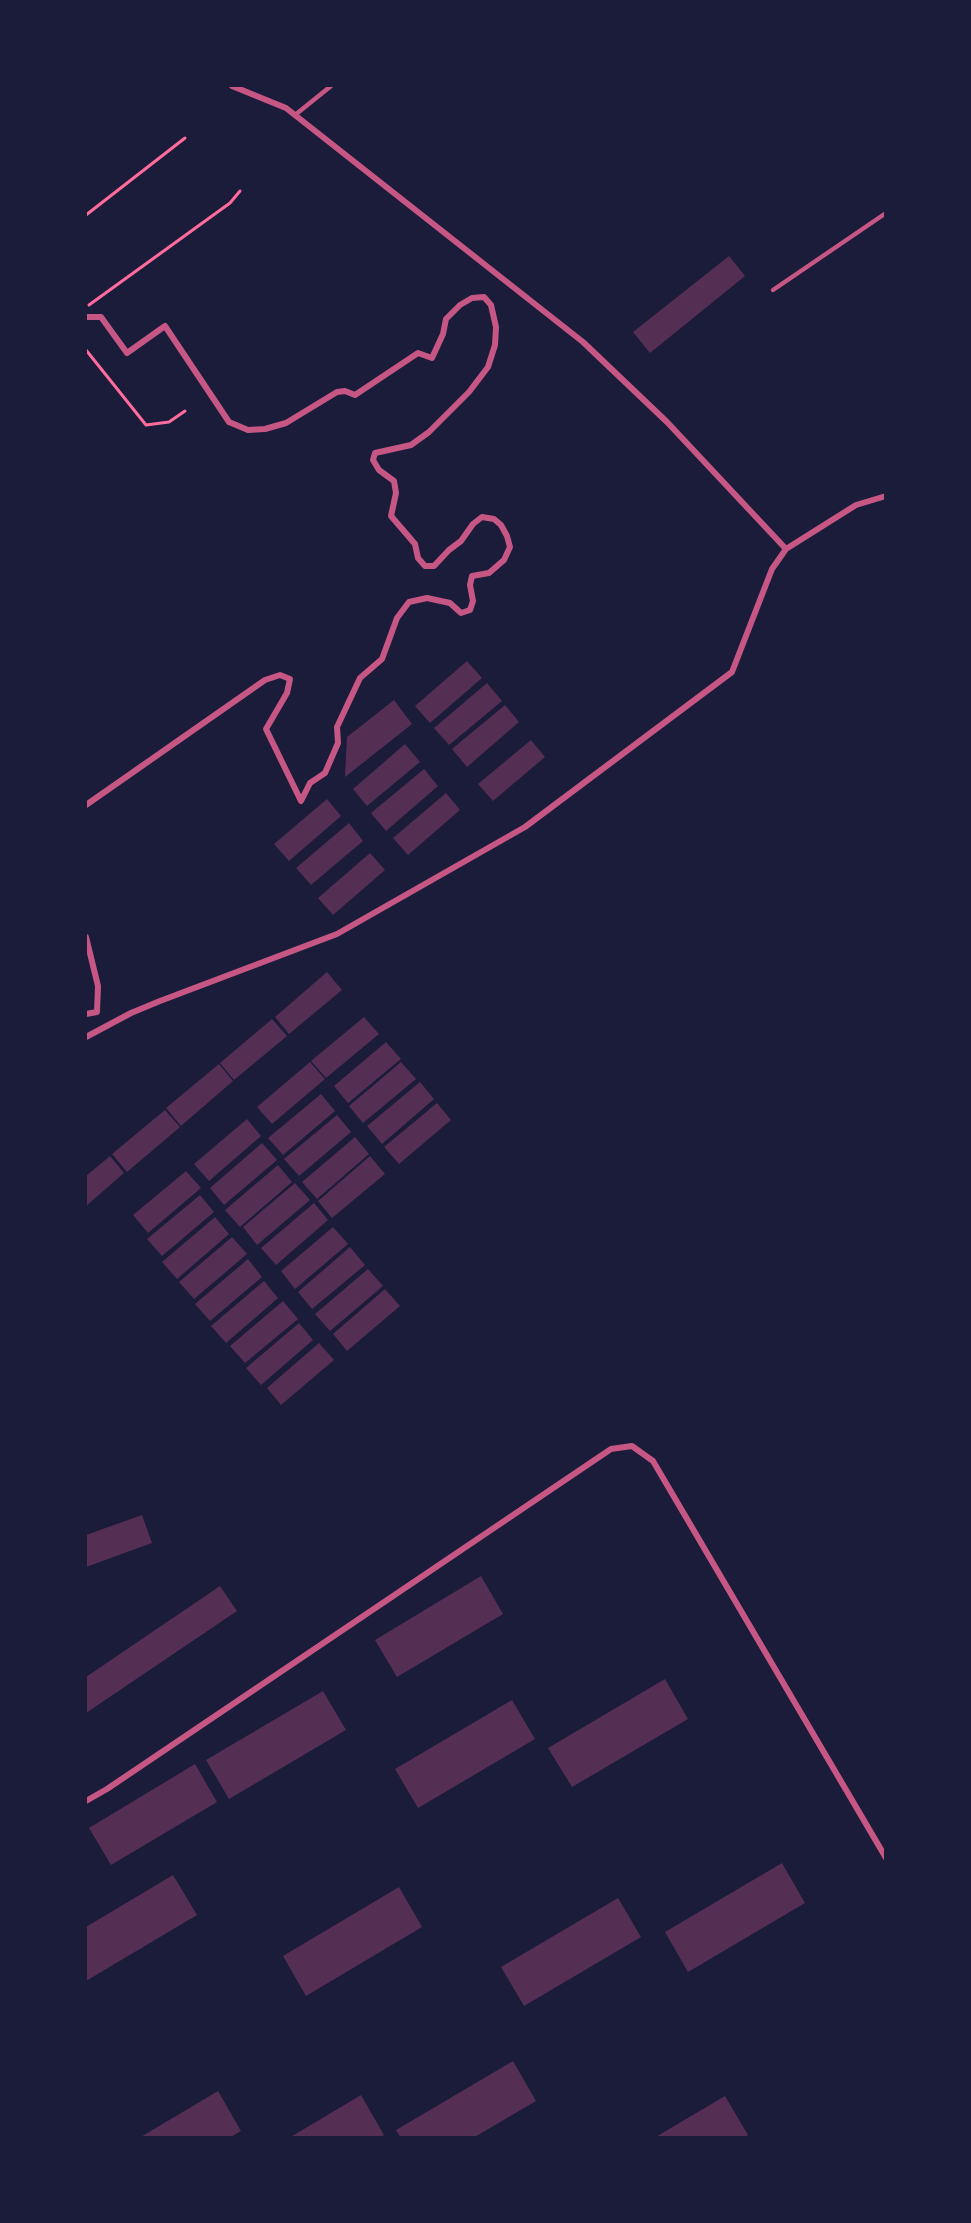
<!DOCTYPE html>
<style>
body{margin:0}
#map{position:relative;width:971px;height:2223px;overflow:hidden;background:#1b1b3a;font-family:"PT Sans",sans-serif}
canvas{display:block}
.frame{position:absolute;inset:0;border:87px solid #1b1b3a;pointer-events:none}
</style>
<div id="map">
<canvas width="971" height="2223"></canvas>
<div class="frame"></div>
</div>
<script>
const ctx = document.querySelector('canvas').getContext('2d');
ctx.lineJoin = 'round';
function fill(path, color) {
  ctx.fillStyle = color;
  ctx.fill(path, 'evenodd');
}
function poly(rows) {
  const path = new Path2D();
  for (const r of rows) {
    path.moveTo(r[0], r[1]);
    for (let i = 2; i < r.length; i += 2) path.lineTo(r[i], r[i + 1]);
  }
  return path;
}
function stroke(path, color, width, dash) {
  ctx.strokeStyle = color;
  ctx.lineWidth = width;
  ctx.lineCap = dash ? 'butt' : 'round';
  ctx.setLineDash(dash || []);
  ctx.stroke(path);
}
const building = poly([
 [729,256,745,276,650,353,633,332],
 [467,661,482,678,430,723,415,706],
 [487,683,502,701,449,745,434,728],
 [394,700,412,724,345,777,347,737],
 [505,705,519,722,467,767,452,749],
 [531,740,545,757,493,801,478,784],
 [405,744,420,762,367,806,353,789],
 [424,769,438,786,386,831,371,813],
 [446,793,460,810,408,855,393,838],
 [327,799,341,816,289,861,274,844],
 [349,823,363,841,311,885,296,868],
 [370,853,385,870,333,915,318,898],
 [327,972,342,990,289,1034,275,1017],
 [364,1017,379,1034,326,1078,311,1061],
 [272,1019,287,1036,234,1080,220,1063],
 [386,1042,401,1059,348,1103,334,1086],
 [310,1062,325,1079,272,1124,257,1107],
 [401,1062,416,1079,363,1123,349,1106],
 [219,1064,233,1081,181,1126,166,1108],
 [420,1082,434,1099,382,1144,367,1126],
 [321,1094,335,1111,283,1155,268,1138],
 [437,1103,451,1120,399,1164,384,1147],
 [165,1110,180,1127,127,1172,112,1154],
 [337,1115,351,1132,299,1176,284,1159],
 [247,1119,261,1136,209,1181,194,1164],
 [355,1137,369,1154,317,1199,302,1182],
 [262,1143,277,1160,224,1205,210,1188],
 [110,1156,124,1173,86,1206,86,1176],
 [370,1156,385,1174,332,1218,318,1201],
 [278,1165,292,1182,240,1227,225,1210],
 [186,1171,201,1188,148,1233,133,1215],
 [295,1183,310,1200,257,1245,243,1227],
 [200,1195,214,1212,162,1256,147,1239],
 [314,1203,328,1220,276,1265,261,1248],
 [215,1217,229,1234,177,1279,162,1262],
 [333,1227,348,1244,295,1289,281,1271],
 [232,1237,247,1254,194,1299,179,1282],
 [350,1247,365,1265,312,1309,298,1292],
 [248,1259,262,1277,210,1321,195,1304],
 [368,1269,383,1286,330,1331,315,1314],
 [264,1281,278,1298,226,1343,211,1326],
 [385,1289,400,1306,347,1351,333,1334],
 [283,1301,298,1319,245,1363,230,1346],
 [299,1323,313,1340,261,1385,246,1368],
 [319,1343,334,1360,281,1405,267,1388],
 [142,1515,152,1543,86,1567,86,1535],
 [481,1576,503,1614,397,1677,375,1640],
 [220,1586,237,1611,86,1713,86,1677],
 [665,1679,688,1719,572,1787,548,1748],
 [323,1691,346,1730,229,1799,206,1760],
 [512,1700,535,1739,418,1808,395,1769],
 [195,1764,217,1802,111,1865,89,1828],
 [782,1863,805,1903,688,1972,665,1932],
 [173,1875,197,1915,86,1981,86,1927],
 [399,1887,422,1927,306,1996,283,1956],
 [618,1898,641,1937,524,2006,501,1967],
 [513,2061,536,2101,473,2138,401,2138,396,2130],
 [218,2091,241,2131,229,2138,139,2138],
 [361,2095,384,2135,379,2138,289,2138],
 [725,2096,748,2135,744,2138,654,2138]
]);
const path = poly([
 [86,215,185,138],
 [89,305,230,203,240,191],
 [86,350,146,425,169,422,185,411]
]);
const service = poly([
 [295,115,331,86],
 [773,290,886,213]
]);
const minor = poly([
 [232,86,286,108,583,342,667,422,786,549],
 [86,317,101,317,127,353,165,326,229,422,248,430,265,429,286,423,337,392,345,391,355,395,418,353,432,358,443,334,446,319,460,305,472,298,484,297,491,305,496,327,495,345,488,367,469,392,429,432,411,445,375,453,373,460,379,470,394,481,396,493,391,516,415,544,418,558,425,566,434,566,449,550,461,541,473,524,482,517,494,519,501,525,507,536,510,547,504,560,489,573,472,576,470,585,473,601,470,610,461,613,450,603,427,598,409,602,397,618,382,659,360,678,337,727,338,743,325,773,310,783,301,801,266,729,287,693,290,679,280,675,265,680,86,805],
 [86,937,98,986,97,1012,86,1014],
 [86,1037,131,1013,160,1001,337,934,525,827,732,672,772,569,786,549,856,505,886,496],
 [86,1801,107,1789,611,1449,632,1446,653,1461,886,1858]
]);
fill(building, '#542f53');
stroke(path, '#ff6b9d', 3);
stroke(service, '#c65784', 4.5);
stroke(minor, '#c65784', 6);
</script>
